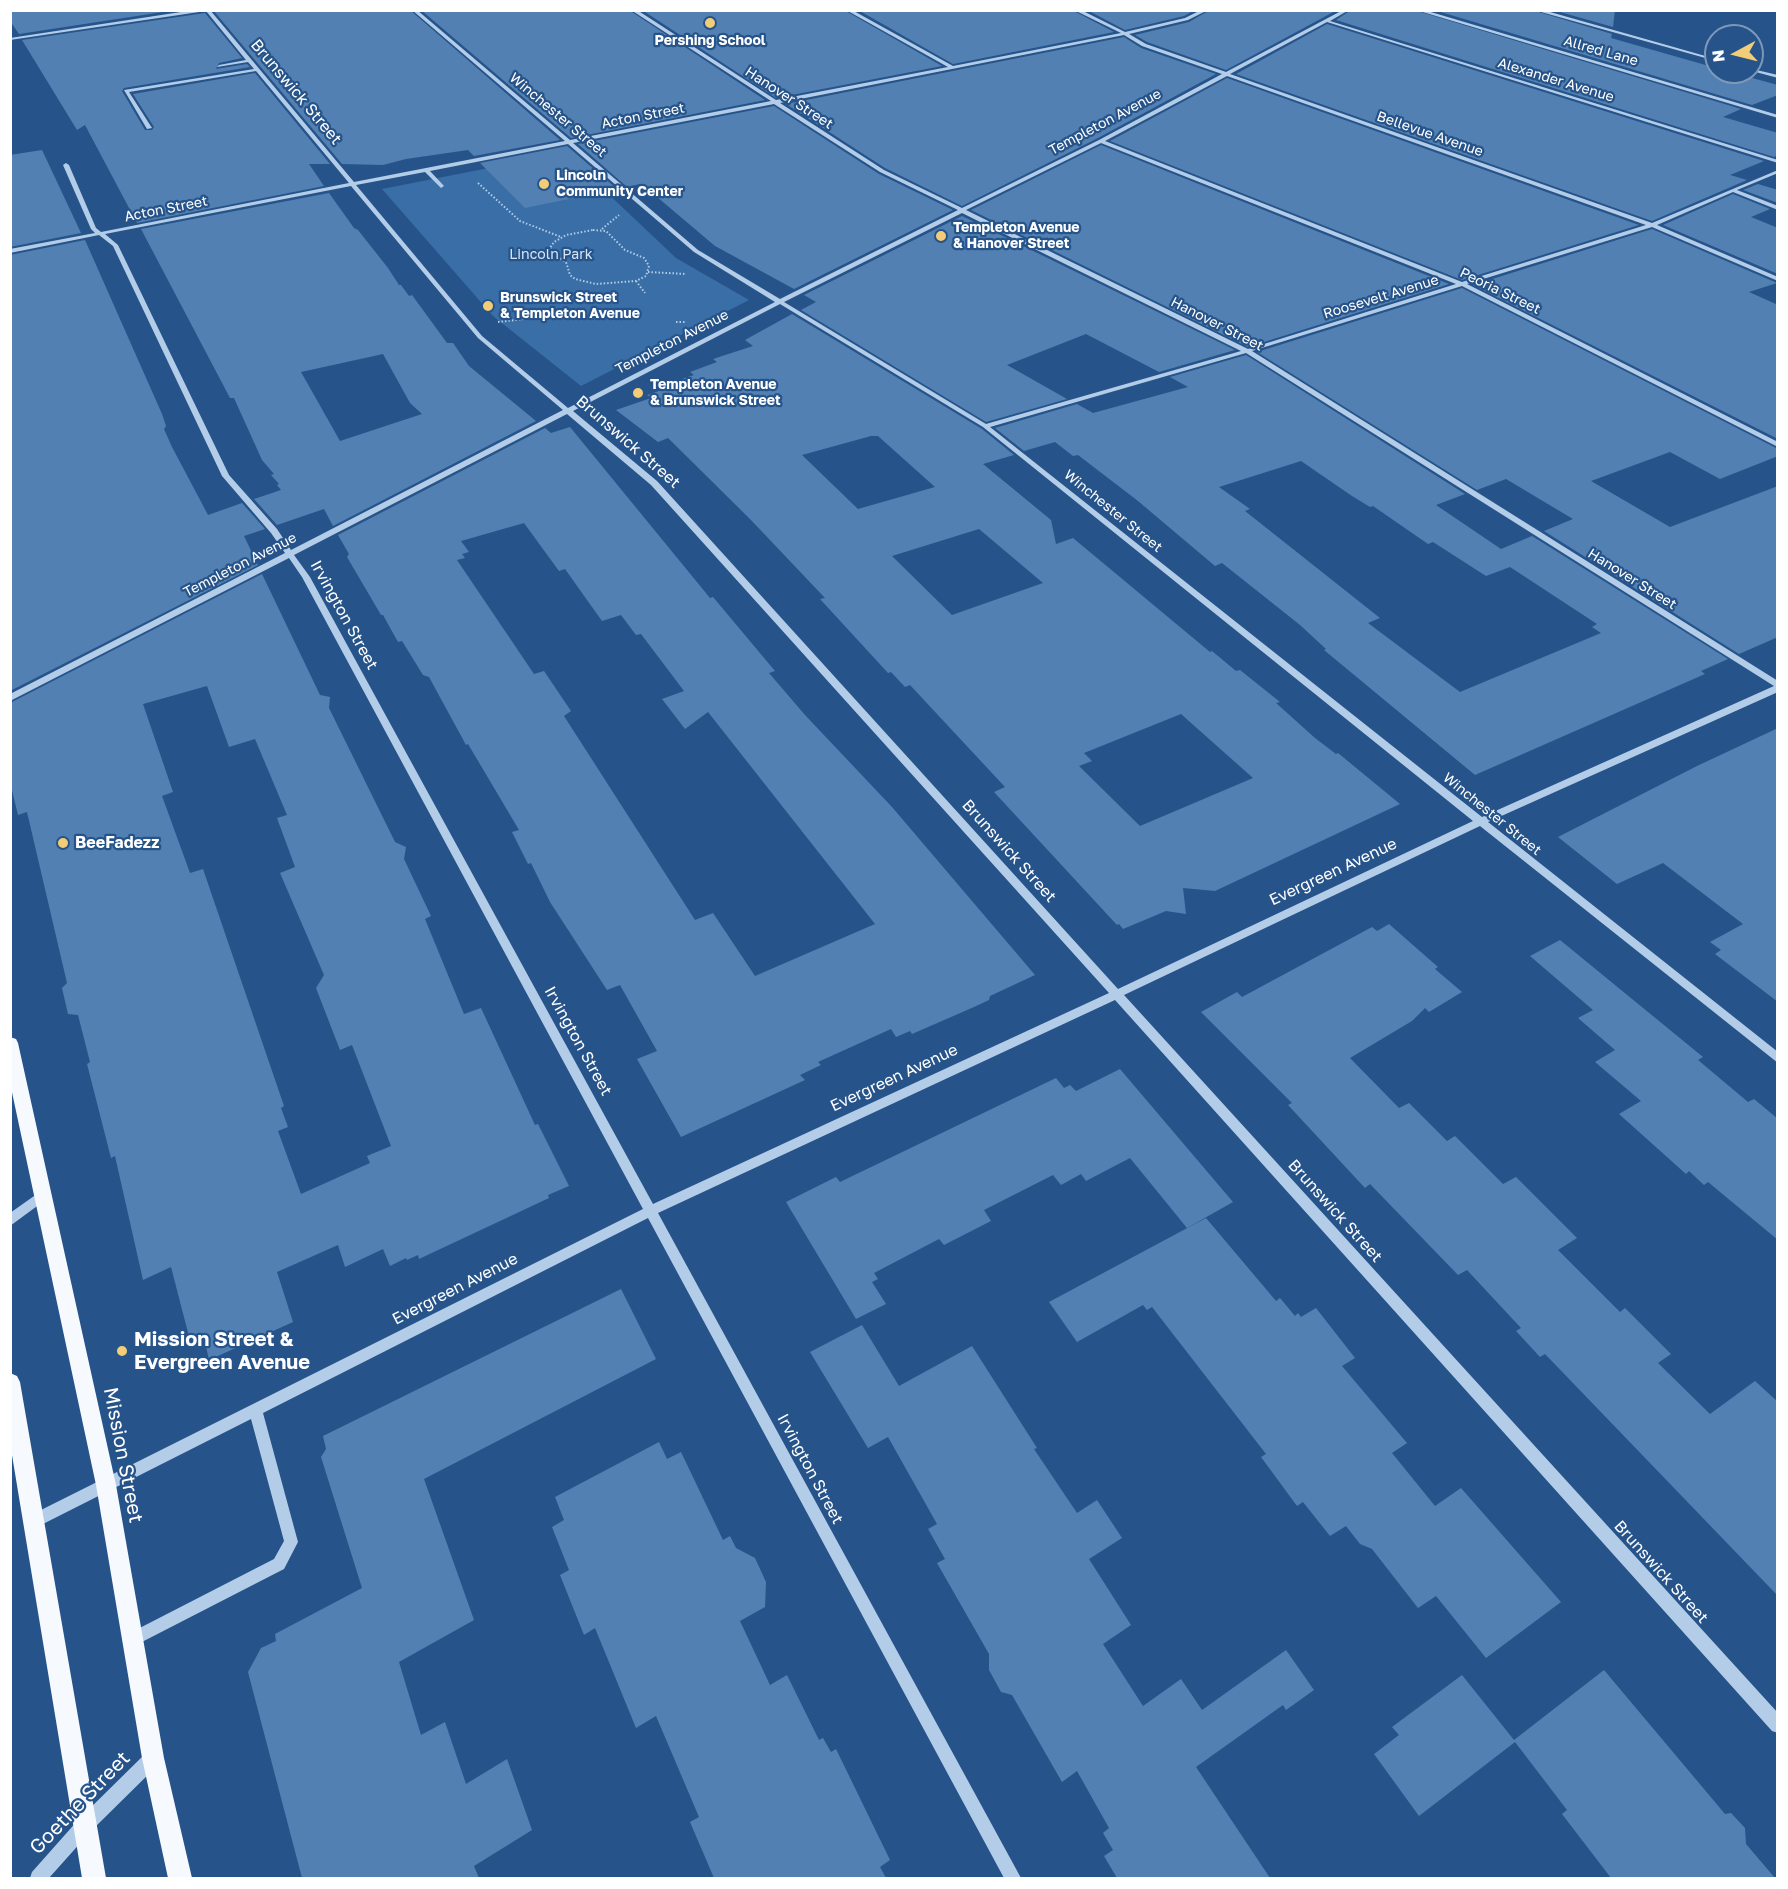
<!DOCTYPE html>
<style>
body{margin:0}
#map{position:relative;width:1788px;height:1889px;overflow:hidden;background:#26548a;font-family:"Golos Text",sans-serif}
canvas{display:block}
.frame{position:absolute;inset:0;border:12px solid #fff;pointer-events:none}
.north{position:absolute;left:1704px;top:24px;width:60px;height:60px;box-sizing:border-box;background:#26548a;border:2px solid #7d98b9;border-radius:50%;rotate:263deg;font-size:16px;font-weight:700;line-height:24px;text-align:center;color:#fff}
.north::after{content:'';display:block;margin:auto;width:21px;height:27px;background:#f3cc78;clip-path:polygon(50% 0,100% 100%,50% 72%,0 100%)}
</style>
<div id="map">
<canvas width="1788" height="1889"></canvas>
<div class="frame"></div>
<div class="north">N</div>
</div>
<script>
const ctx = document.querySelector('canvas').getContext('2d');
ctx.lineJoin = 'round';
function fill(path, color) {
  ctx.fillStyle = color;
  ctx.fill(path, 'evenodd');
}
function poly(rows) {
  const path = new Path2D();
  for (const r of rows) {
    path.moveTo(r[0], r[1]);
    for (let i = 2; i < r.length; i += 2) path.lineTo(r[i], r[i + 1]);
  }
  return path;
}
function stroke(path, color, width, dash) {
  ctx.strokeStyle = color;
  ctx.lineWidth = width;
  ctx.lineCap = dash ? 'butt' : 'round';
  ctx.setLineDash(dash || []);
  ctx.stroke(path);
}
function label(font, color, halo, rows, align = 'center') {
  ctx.font = font + ' "Golos Text",sans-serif';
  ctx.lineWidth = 4.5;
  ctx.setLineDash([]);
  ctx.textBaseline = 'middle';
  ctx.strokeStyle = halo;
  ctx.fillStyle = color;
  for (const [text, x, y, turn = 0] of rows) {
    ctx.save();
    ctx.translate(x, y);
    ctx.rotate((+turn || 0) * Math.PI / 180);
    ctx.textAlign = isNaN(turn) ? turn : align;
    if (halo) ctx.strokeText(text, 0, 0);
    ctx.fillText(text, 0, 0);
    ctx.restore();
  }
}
const green = poly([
 [565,153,676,258,749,300,581,386,493,316,382,189]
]);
const building = poly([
 [10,10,176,10,19,34,10,21],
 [213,10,410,10,560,140,474,156,468,150,406,159,383,165,342,164],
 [421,10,629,10,765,100,571,138],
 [642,10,844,10,942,66,776,98],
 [858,10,1072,10,1114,32,953,64],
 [1087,10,1195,10,1184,16,1125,30],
 [1210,10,1337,10,1226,70,1147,42,1135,35,1189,22],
 [1351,10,1414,10,1741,109,1723,117,1778,133,1778,155,1774,157,1336,20],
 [1434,10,1532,10,1612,34,1611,38,1716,68,1716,72,1730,72,1778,85,1778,95,1752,105],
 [1553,10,1615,10,1613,27],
 [205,13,242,58,219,63,216,69,247,64,250,67,124,88,122,91,145,130,152,130,154,127,133,94,255,73,330,164,309,164,324,186,137,223,85,125,77,130,22,40],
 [1327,24,1764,161,1730,175,1747,180,1652,221,1236,74],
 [1124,37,1141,48,1216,74,1098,138,962,206,885,168,786,104],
 [1227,78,1639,225,1462,280,1110,141],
 [774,106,879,174,953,210,794,289,715,246,650,191,640,184,627,187,578,144],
 [1101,145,1449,284,1248,347,971,210],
 [567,146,617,189,525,208,480,163],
 [42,150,81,233,10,247,10,155],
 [1758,184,1778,190,1778,203,1743,190],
 [329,193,354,228,358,230,388,268,399,285,401,285,409,296,412,295,447,343,453,343,469,366,536,421,333,526,324,509,277,525,254,499,281,490,277,485,279,484,271,475,274,474,262,460,234,398,230,398,141,229],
 [383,354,410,403,422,414,340,441,301,372],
 [1733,194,1770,209,1751,217,1778,228,1778,274,1663,225],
 [962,216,1235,350,1159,372,1086,334,1007,365,1067,399,986,422,801,310,816,302,804,295],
 [1652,229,1777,283,1749,292,1778,305,1778,439,1473,285],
 [85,240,162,414,166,426,164,429,172,447,208,515,242,503,265,529,244,536,258,565,10,691,10,255],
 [1462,288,1778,449,1778,456,1720,479,1670,452,1591,481,1670,527,1778,486,1778,637,1739,654,1544,531,1573,519,1506,479,1477,490,1257,352],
 [792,314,982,429,1014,455,983,464,1051,520,1056,544,1073,538,1210,652,1212,651,1236,671,1240,670,1280,702,1276,703,1315,738,1336,754,1338,753,1400,804,1215,891,1183,888,1186,914,1166,911,1123,929,1119,924,1117,925,994,792,1005,787,910,685,905,687,891,672,888,673,820,599,825,598,750,519,668,438,658,442,616,410,651,398,647,395,671,387,666,384,694,375,690,372,717,362,713,359,753,346,745,340],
 [871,436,878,436,935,487,858,509,802,455],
 [979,529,1043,583,952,615,892,556],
 [1181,714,1253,778,1140,826,1079,766,1092,761,1084,753],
 [1246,355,1465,494,1436,505,1501,549,1532,536,1728,659,1701,671,1705,674,1475,775,1324,650,1326,649,1300,625,1222,563,1215,566,1138,501,1078,455,1073,456,1055,442,1024,451,995,428,1077,404,1093,413,1188,387,1170,377],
 [1301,461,1352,496,1370,507,1373,506,1428,544,1433,542,1486,576,1510,567,1597,624,1592,627,1601,633,1460,692,1368,623,1380,618,1245,511,1250,509,1219,487],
 [570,427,710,598,713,597,775,671,769,673,805,715,892,807,1035,975,990,996,989,1000,974,1007,912,1034,910,1031,896,1037,891,1029,818,1062,821,1065,800,1075,805,1080,681,1137,637,1059,657,1051,620,985,607,990,550,902,531,863,528,864,512,832,519,830,468,744,466,745,429,677,423,675,402,641,398,642,383,615,381,615,347,557,349,554,338,535,545,428,551,433],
 [524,523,559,571,565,569,602,621,621,615,636,635,641,634,684,691,662,699,685,729,708,712,875,924,755,976,713,913,695,920,564,716,571,711,544,671,534,674,457,560,465,558,462,554,469,552,461,541],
 [262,574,320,695,330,697,329,708,395,842,406,847,404,859,431,916,425,919,464,1014,481,1008,535,1125,538,1124,569,1186,548,1195,549,1198,419,1259,418,1255,407,1260,406,1258,390,1266,383,1249,345,1267,338,1245,277,1272,293,1322,209,1360,205,1342,192,1348,171,1267,143,1280,115,1156,111,1158,87,1064,90,1062,78,1015,68,1014,62,988,67,983,27,812,18,815,10,782,10,703],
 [207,686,229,747,255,739,287,815,277,818,295,867,280,873,324,975,316,988,340,1050,352,1045,391,1146,367,1156,370,1163,301,1194,278,1131,288,1127,281,1108,284,1106,203,869,190,873,162,796,173,792,143,704],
 [1778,728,1778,1002,1715,954,1721,950,1710,942,1743,924,1663,863,1617,884,1558,837,1697,766],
 [1389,924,1438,967,1435,969,1462,992,1429,1012,1425,1008,1412,1021,1350,1058,1399,1108,1409,1103,1447,1141,1455,1136,1503,1184,1516,1177,1577,1238,1558,1250,1620,1312,1625,1308,1671,1354,1658,1363,1710,1414,1755,1381,1778,1402,1778,1596,1545,1354,1540,1357,1516,1331,1521,1328,1467,1270,1458,1275,1370,1184,1365,1188,1288,1105,1292,1103,1201,1012,1237,992,1242,997,1372,927,1377,931],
 [1560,940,1703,1057,1698,1060,1748,1102,1754,1099,1778,1119,1778,1240,1708,1182,1704,1185,1689,1171,1686,1174,1619,1114,1641,1101,1595,1062,1615,1050,1578,1018,1593,1010,1530,956],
 [1120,1069,1233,1202,1187,1228,1130,1158,1086,1181,1081,1174,1061,1185,1053,1175,984,1210,991,1221,944,1245,939,1239,874,1273,878,1279,872,1282,886,1304,856,1319,786,1202,836,1177,840,1182,1056,1078,1064,1088,1070,1085,1076,1091],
 [1206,1218,1276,1301,1280,1298,1295,1316,1298,1313,1301,1317,1316,1308,1355,1358,1342,1366,1407,1443,1392,1453,1435,1506,1461,1488,1561,1602,1486,1658,1436,1596,1418,1608,1372,1549,1360,1544,1346,1526,1330,1536,1303,1502,1297,1506,1261,1457,1266,1454,1152,1307,1147,1310,1143,1305,1077,1342,1049,1302],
 [621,1289,656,1359,424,1479,474,1620,399,1662,421,1735,445,1722,466,1784,507,1759,532,1830,474,1866,479,1878,302,1878,248,1672,261,1648,276,1641,275,1634,362,1588,321,1457,326,1449,323,1436],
 [862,1325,899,1386,972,1346,1037,1448,1034,1449,1077,1513,1097,1500,1122,1538,1089,1559,1131,1625,1103,1644,1143,1706,1181,1679,1202,1710,1286,1650,1314,1690,1286,1710,1283,1705,1196,1767,1270,1878,1117,1878,1104,1856,1113,1850,1103,1833,1109,1828,1077,1771,1062,1782,1012,1695,1001,1692,989,1670,989,1654,937,1563,945,1559,928,1529,937,1524,888,1437,868,1448,810,1352],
 [659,1442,667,1459,681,1452,723,1540,730,1536,736,1548,755,1558,766,1582,765,1607,740,1621,770,1685,787,1675,819,1740,823,1738,831,1752,836,1749,890,1860,880,1867,886,1878,714,1878,690,1822,699,1817,656,1716,636,1728,595,1628,584,1635,560,1575,569,1570,552,1527,564,1520,555,1497],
 [1604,1670,1725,1814,1731,1813,1745,1828,1746,1844,1775,1878,1611,1878,1562,1814,1567,1810,1515,1742,1419,1816,1374,1754,1399,1735,1392,1727,1462,1675,1514,1740]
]);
const path = poly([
 [478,183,520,221,561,237],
 [602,229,619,215],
 [593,230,606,231,625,250,644,258,649,266,646,276,636,281,596,284,575,279,570,275,566,262,554,254,550,248,554,242,566,235,593,230],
 [648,272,686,274],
 [636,281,645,293],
 [498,322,550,316],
 [676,322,686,322]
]);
const minor = poly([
 [194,10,210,10,354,182,565,141,412,10,417,10,570,140,771,101,631,10,637,10,776,100,948,67,846,10,852,10,953,66,1121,33,1074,10,1081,10,1125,32,1185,18,1201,10,1208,10,1188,20,1129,34,1146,44,1226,72,1343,10,1349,10,1330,21,1778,160,1778,163,1327,22,1230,74,1652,223,1778,170,1778,173,1737,190,1778,206,1778,210,1733,192,1657,225,1778,277,1778,281,1652,227,1467,284,1778,442,1778,447,1462,286,1252,351,1778,681,1778,692,1488,822,1778,1052,1778,1063,1480,826,1124,995,1778,1713,1778,1733,1772,1731,1115,1000,658,1213,1021,1878,1004,1878,648,1218,263,1413,298,1542,284,1569,138,1644,133,1647,128,1644,125,1639,128,1634,274,1559,284,1541,251,1419,39,1526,34,1528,29,1526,27,1521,29,1516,643,1209,302,577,289,558,10,701,10,694,285,553,271,533,222,476,113,246,99,235,10,253,10,249,95,233,91,229,63,165,66,163,69,165,96,228,101,232,349,183,256,71,129,92,152,128,147,129,124,90,254,69,248,62,217,67,219,65,246,60,206,11,10,40,10,38,194,10],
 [1124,35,1142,46,1222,74,1099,140,962,208,884,170,780,103,1124,35],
 [1227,76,1646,225,1462,282,1105,141,1227,76],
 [774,104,880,172,958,210,780,299,698,250,573,143,774,104],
 [1101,143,1456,284,1248,349,966,210,1101,143],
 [568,144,694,252,775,302,568,408,482,336,356,185,425,172,441,188,444,186,430,171,568,144],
 [351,186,478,338,563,410,291,550,277,529,229,475,118,245,105,234,351,186],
 [962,213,1241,351,986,424,784,302,962,213],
 [780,304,983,427,1473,821,1118,989,657,481,573,411,780,304],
 [1246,353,1774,686,1482,817,990,427,1246,353],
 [567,414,651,485,1109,993,653,1204,310,577,294,555,567,414],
 [1416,10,1424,10,1778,115,1778,118,1416,10],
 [1534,10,1543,10,1716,59,1716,61,1534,10],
 [1752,69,1778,75,1778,78,1752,71,1752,69],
 [44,1189,48,1190,50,1194,48,1198,10,1226,10,1213,44,1189],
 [153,1750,159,1752,161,1758,159,1764,91,1831,49,1878,30,1878,32,1872,79,1819,147,1752,153,1750]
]);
const major = poly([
 [10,1037,16,1039,18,1043,116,1485,164,1758,192,1878,168,1878,142,1758,96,1485,10,1083,10,1037],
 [10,1373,17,1376,20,1382,106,1878,82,1878,10,1443,10,1373]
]);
const markers = [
 [710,23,6,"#f3cc78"],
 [544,184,6,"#f3cc78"],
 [941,236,6,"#f3cc78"],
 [488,306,6,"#f3cc78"],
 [638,393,6,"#f3cc78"],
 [63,843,6,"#f3cc78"],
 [122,1351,6,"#f3cc78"]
];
const farPoinames = [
 ["Pershing School",710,41,"center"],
 ["Lincoln",556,176],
 ["Community Center",556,192],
 ["Templeton Avenue",953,228],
 ["& Hanover Street",953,244],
 ["Brunswick Street",500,298],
 ["& Templeton Avenue",500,314],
 ["Templeton Avenue",650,385],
 ["& Brunswick Street",650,401]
];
const farStreetnames = [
 ["Allred Lane",1601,51,16],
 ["Alexander Avenue",1556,80,17],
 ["Hanover Street",789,98,33],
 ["Winchester Street",558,115,40],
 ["Acton Street",643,116,-11],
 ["Templeton Avenue",1105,122,-28],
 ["Bellevue Avenue",1430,134,19],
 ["Acton Street",166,209,-11],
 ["Peoria Street",1500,291,26],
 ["Roosevelt Avenue",1381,297,-17],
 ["Hanover Street",1217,324,27],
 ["Templeton Avenue",672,342,-27],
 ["Winchester Street",1113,511,39],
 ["Templeton Avenue",240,565,-27],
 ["Hanover Street",1632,579,32],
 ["Winchester Street",1492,814,39]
];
const farParknames = [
 ["Lincoln Park",551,255]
];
const streetNames = [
 ["Brunswick Street",296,92,50],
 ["Brunswick Street",628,442,41],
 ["Irvington Street",344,615,61],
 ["Brunswick Street",1009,851,48],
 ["Evergreen Avenue",1333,872,-25],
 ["Irvington Street",578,1041,61],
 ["Evergreen Avenue",894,1078,-25],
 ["Brunswick Street",1335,1211,48],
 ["Evergreen Avenue",455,1289,-27],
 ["Irvington Street",810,1469,62],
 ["Brunswick Street",1661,1572,48]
];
const poiNames = [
 ["BeeFadezz",75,843]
];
const nearPoinames = [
 ["Mission Street &",134,1340],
 ["Evergreen Avenue",134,1363]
];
const nearStreetnames = [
 ["Mission Street",123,1455,79],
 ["Goethe Street",80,1803,-46]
];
fill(green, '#3a6ea6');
fill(building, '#5280b2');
stroke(path, '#b3cde9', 2, [1.5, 2]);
fill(minor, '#b3cde9');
fill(major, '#f6f9fe');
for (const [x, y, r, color] of markers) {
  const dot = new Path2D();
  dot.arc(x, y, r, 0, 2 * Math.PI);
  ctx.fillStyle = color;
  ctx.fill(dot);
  stroke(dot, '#26548a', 2);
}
label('bold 14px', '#fff', '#26548a', farPoinames, 'left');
label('14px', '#fff', '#26548a', farStreetnames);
label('14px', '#d7e6f7', '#26548a', farParknames);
label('16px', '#fff', '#26548a', streetNames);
label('bold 16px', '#fff', '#26548a', poiNames, 'left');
label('bold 20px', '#fff', '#26548a', nearPoinames, 'left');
label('20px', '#fff', '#26548a', nearStreetnames);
</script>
